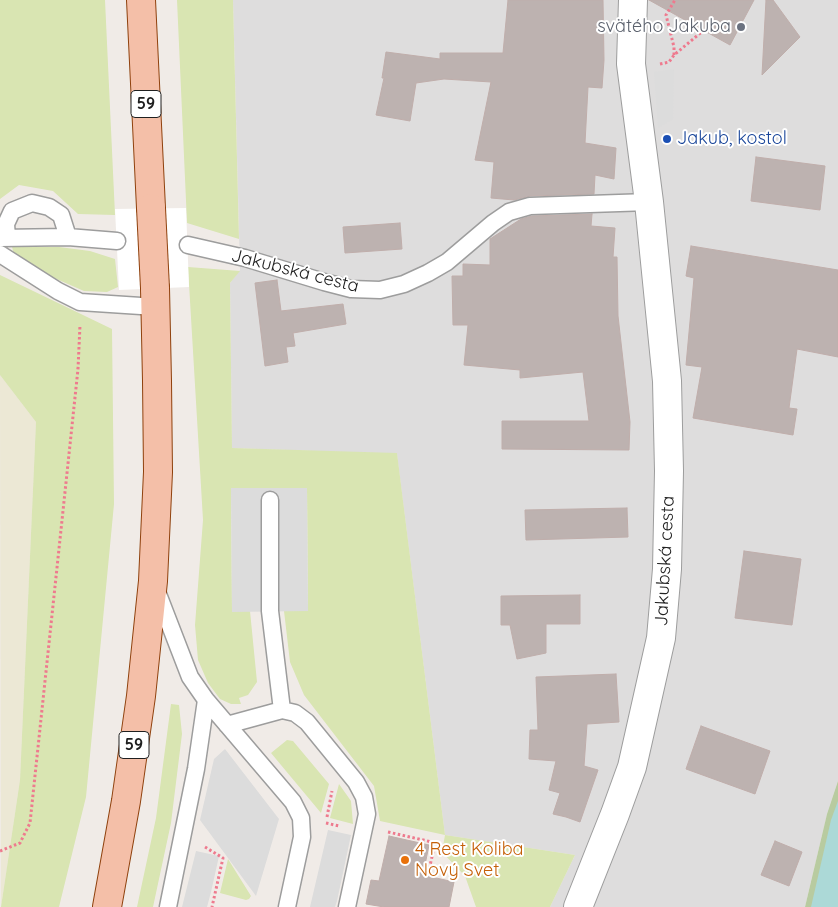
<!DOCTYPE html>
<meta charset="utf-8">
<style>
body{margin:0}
canvas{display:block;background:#f0ebe7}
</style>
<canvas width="838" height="907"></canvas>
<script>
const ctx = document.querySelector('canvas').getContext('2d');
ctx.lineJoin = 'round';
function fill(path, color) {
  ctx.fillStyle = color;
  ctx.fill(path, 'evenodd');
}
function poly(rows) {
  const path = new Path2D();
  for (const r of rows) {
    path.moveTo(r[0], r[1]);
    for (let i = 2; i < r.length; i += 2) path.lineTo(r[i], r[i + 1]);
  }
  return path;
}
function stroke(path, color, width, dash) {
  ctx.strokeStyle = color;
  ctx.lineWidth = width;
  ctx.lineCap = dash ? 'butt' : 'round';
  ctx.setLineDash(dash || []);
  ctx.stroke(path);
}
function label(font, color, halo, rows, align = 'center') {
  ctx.font = font + ' Quicksand,sans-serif';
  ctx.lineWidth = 4;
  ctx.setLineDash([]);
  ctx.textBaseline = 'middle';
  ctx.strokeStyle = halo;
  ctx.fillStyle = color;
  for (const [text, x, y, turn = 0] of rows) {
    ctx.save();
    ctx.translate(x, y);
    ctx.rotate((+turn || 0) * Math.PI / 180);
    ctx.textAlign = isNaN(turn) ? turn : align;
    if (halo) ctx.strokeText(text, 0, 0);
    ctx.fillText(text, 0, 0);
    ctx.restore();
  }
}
const residential = poly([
 [233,0,838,0,838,781,827,814,805,907,550,907,575,855,445,835,397,454,232,448,230,283,240,270]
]);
const farmland = poly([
 [0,375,36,422,20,780,1,907]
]);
const grass = poly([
 [0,0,105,0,115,215,78,214,53,191,19,185,0,199],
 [177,0,233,0,239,239,187,223],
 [12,247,59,247,90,251,115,259,118,287,107,292,84,291,45,274,14,254],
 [188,267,240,271,230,283,232,448,397,453,445,835,575,855,550,907,476,907,465,876,442,852,445,835,380,821,374,786,304,695,290,662,284,611,308,611,307,488,231,489,232,611,250,611,257,682,248,695,239,698,241,704,231,704,220,699,208,683,198,660,195,625,203,520],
 [0,275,112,329,114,504,86,797,59,907,1,907,20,780,36,422,0,375],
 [171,704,179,705,182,734,171,823,153,907,137,907,156,818],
 [287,740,293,741,329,784,321,813,271,753],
 [339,784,351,801,353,824,330,818],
 [228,859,251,896,249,899,246,900,220,893]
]);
const forest = poly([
 [838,781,838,907,805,907,827,814]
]);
const parking = poly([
 [674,69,673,119,658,128,654,72],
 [231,488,307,488,308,611,232,612],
 [225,749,279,819,256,896,200,820,214,759],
 [328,830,351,835,337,901,335,907,310,907],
 [196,851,219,856,211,892,207,907,182,907]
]);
const water = poly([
 [838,801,838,907,811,907,831,820]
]);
const pier = poly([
 [186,208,189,287,119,290,115,209]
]);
const building = poly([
 [508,0,603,0,604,60,602,88,588,87,585,143,616,148,614,179,595,175,594,194,530,196,514,200,491,198,494,162,475,160,491,82,444,79,416,83,410,121,376,115,384,78,382,78,386,52,440,59,440,53,503,53,508,0],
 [649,0,754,0,730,45,649,0],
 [766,0,773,0,800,37,762,75,766,0],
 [756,157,825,166,820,210,751,201,756,157],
 [592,214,591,226,615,228,613,257,617,257,618,316,630,422,629,450,502,449,502,421,589,421,583,372,520,378,520,370,464,365,468,325,453,325,452,276,463,276,463,264,490,265,490,239,521,219,532,216,592,214],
 [400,223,402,249,345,253,343,227,400,223],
 [691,246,838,270,838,357,797,349,789,408,797,409,793,435,693,418,702,367,686,365,694,278,686,276,691,246],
 [277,280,281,311,343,304,346,324,293,333,295,346,286,347,288,362,265,366,255,283,277,280],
 [627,508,628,537,526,540,525,510,627,508],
 [744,551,801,559,792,625,735,618,744,551],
 [580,595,580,624,546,624,546,653,517,659,510,625,501,625,501,596,580,595],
 [616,674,619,722,587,724,584,766,598,770,580,822,566,817,553,814,560,793,549,790,556,761,529,759,530,730,538,730,536,677,616,674],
 [701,726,770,751,755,794,686,769,701,726],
 [389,836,429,845,423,875,454,882,449,907,384,907,366,904,371,880,379,881,389,836],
 [775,841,802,852,789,886,761,875,775,841]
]);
const path = poly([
 [674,55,674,47,666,15,675,0],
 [660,64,669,62,674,55,704,30],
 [327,817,332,791],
 [326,823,339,826],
 [388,832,432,842,434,848,429,870],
 [205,847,223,858,212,907],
 [0,851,20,843,30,823,78,369,80,325]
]);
const lane = poly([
 [0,238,68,237,117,241],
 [7,238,6,224,12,211,32,203,49,207,61,215,68,237],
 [188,245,245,258,324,282,351,289,380,290,404,284,428,273,447,262,493,223,509,212,530,206,649,202],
 [0,254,58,291,80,302,156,307],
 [270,500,270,611,282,710],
 [156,589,190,677,206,700,293,802,301,818,302,837,287,907],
 [227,725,282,710,295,713,307,722,356,782,364,797,367,814,347,907],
 [168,907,196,769,206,700]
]);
const street = poly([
 [578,907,615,814,632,767,661,638,667,569,669,471,667,381,649,202,631,64,633,0]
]);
const primary = poly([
 [141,0,151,208],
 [107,907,126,801,141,696,153,581,158,472,157,381,155,288]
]);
const primaryBridge = poly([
 [151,208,155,288]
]);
const markers = [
 [741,27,5,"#6b7280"],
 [667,139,5,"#1a4fb4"],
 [405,860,5,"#e8710a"]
];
const shields = [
 [146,104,30],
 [134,745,30]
];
const shieldNames = [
 ["59",146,104],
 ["59",134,745]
];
const worshipNames = [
 ["svätého Jakuba",731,27]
];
const transitNames = [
 ["Jakub, kostol",677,139]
];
const streetNames = [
 ["Jakubská cesta",295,271,14],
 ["Jakubská cesta",665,561,-87]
];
const foodNames = [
 ["4 Rest Koliba",415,850],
 ["Nový Svet",415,871]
];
fill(residential, '#dedddd');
fill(farmland, '#ece8d5');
fill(grass, '#d9e5b2');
fill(forest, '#b8cba0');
fill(parking, '#dcdcdc');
fill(water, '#acd9d7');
fill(pier, '#fff');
fill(building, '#bdb2b0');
stroke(building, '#c0aeab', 1);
stroke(lane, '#9d9d9d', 19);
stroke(street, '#9d9d9d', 30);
stroke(primary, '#8f410d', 30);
stroke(path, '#ee7a8e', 3, [2.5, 2.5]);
stroke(lane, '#fff', 16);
stroke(street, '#fff', 28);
stroke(primary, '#f4bfa8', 28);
stroke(primaryBridge, '#8f410d', 30, []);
stroke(primaryBridge, '#f4bfa8', 28);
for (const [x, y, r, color] of markers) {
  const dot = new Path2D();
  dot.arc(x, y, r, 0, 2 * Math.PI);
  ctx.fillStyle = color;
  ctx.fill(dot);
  stroke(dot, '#fff', 2);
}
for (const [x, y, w] of shields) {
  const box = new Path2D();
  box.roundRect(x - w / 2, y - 13.5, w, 27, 4);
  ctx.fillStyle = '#fff';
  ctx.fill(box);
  stroke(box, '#202020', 1);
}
label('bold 16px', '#202020', null, shieldNames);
label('18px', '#5b616d', '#fff', worshipNames, 'right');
label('18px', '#164399', '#fff', transitNames, 'left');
label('18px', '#202020', '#fff', streetNames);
label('18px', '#c56008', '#fff', foodNames, 'left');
</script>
